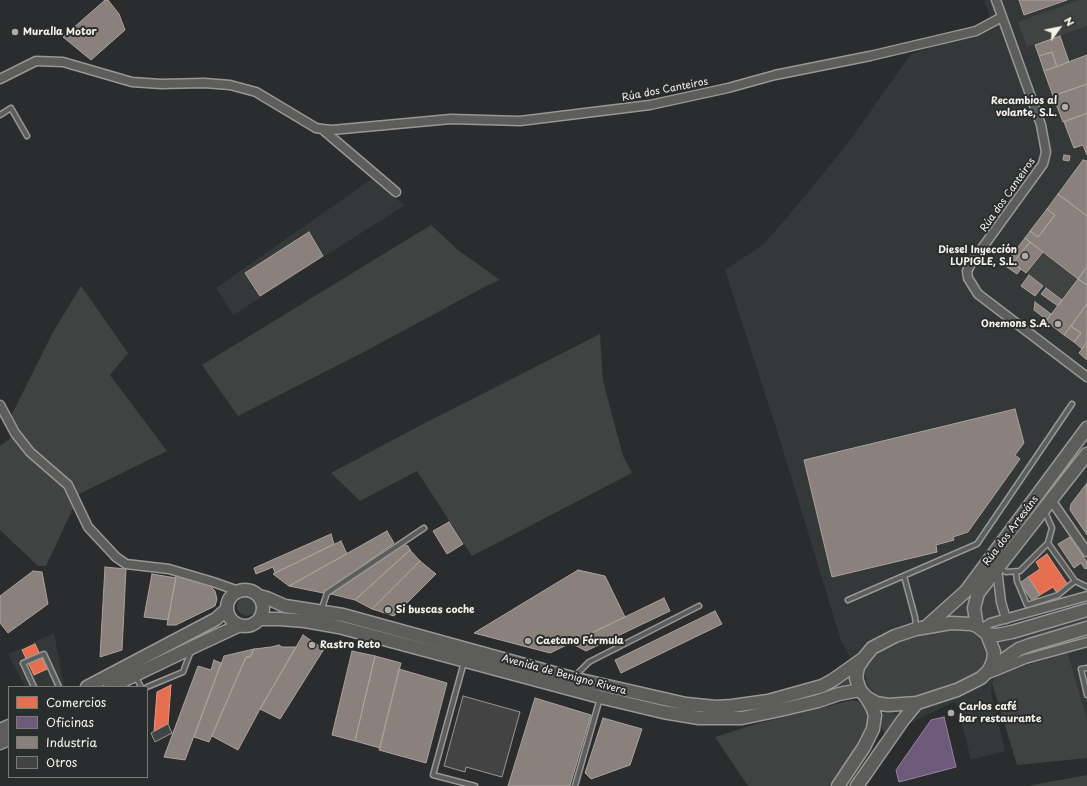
<!DOCTYPE html>
<meta charset="utf-8">
<style>
body{margin:0}
#map{position:relative;width:1087px;height:786px;overflow:hidden;background:#2b2c2d;font-family:"Playpen Sans",sans-serif}
canvas{display:block}
.legend{position:absolute;left:8px;top:686px;width:140px;height:92px;box-sizing:border-box;background:#2a2d2e;border:1px solid #7b7b78;margin:0;padding:5px 7px;list-style:none;font-size:12px;color:#f4f1e8}
.legend li{display:flex;align-items:center;gap:8px;height:20px}
.legend b{width:20px;border:1px solid #7b7b78}
.north{position:absolute;left:1039px;top:8px;width:40px;height:40px;-webkit-text-stroke:3px #2a2d2e;paint-order:stroke;rotate:57deg;font-size:11px;font-weight:700;line-height:16px;text-align:center;color:#f4f1e8}
.north::after{content:'';display:block;margin:auto;width:14px;height:18px;background:#f4f1e8;clip-path:polygon(50% 0,100% 100%,50% 72%,0 100%)}
</style>
<div id="map">
<canvas width="1087" height="786"></canvas>
<ul class="legend">
<li><b style="height:11px;background:#e76f51"></b>Comercios</li>
<li><b style="height:11px;background:#6d597a"></b>Oficinas</li>
<li><b style="height:11px;background:#8a817c"></b>Industria</li>
<li><b style="height:11px;background:#434344"></b>Otros</li>
</ul>
<div class="north">N</div>
</div>
<script>
const ctx = document.querySelector('canvas').getContext('2d');
ctx.lineJoin = 'round';
function fill(path, color) {
  ctx.fillStyle = color;
  ctx.fill(path, 'evenodd');
}
function poly(rows) {
  const path = new Path2D();
  for (const r of rows) {
    if (r.length === 3) {
      path.moveTo(r[0] + r[2], r[1]);
      path.arc(r[0], r[1], r[2], 0, 2 * Math.PI);
      continue;
    }
    path.moveTo(r[0], r[1]);
    for (let i = 2; i < r.length; i += 2) path.lineTo(r[i], r[i + 1]);
  }
  return path;
}
function stroke(path, color, width, dash) {
  ctx.strokeStyle = color;
  ctx.lineWidth = width;
  ctx.lineCap = dash ? 'butt' : 'round';
  ctx.setLineDash(dash || []);
  ctx.stroke(path);
}
function label(font, color, halo, rows, align = 'center') {
  ctx.font = font + ' "Playpen Sans",sans-serif';
  ctx.lineWidth = 4;
  ctx.setLineDash([]);
  ctx.textBaseline = 'middle';
  ctx.strokeStyle = halo;
  ctx.fillStyle = color;
  for (const [text, x, y, turn = 0] of rows) {
    ctx.save();
    ctx.translate(x, y);
    ctx.rotate((+turn || 0) * Math.PI / 180);
    ctx.textAlign = isNaN(turn) ? turn : align;
    if (halo) ctx.strokeText(text, 0, 0);
    ctx.fillText(text, 0, 0);
    ctx.restore();
  }
}
const built = poly([
 [984,0,1087,0,1087,719,1068,653,1006,671,992,683,991,692,1005,751,971,760,956,701,892,732,841,641,779,437,725,270,764,244,800,202,848,143,911,54,994,28],
 [373,178,389,194,405,205,233,315,216,288],
 [54,633,64,685,61,687,25,687,8,654]
]);
const green = poly([
 [1079,0,1087,0,1087,26,1027,47,1018,22],
 [431,225,458,250,500,280,488,285,362,353,238,416,202,365],
 [1043,252,1078,279,1062,300,1026,273],
 [81,286,128,353,110,375,167,451,77,495,75,504,46,566,38,566,0,530,0,446,19,432,10,418,53,332],
 [600,334,603,381,623,456,632,473,472,556,417,471,360,501,331,473,423,424],
 [1087,435,1087,443,1011,545,1008,542],
 [1003,548,1006,551,971,618,958,616,945,617],
 [994,583,993,589,995,601,998,611,1001,615,995,618,987,619,982,618,978,611,983,597],
 [247,606,10],
 [1087,615,1087,622,1029,638,1012,646,1001,652,998,640],
 [960,629,972,631,978,634,983,639,988,652,987,662,978,673,947,688,914,697,886,697,879,696,869,687,865,672,870,659,880,651,895,643,915,636,930,632],
 [1068,653,1087,719,1087,758,1017,765,992,683,997,677,1006,671],
 [853,672,853,686,825,693,824,691,840,683],
 [852,700,860,702,869,710,869,728,829,786,748,786,715,737,756,724],
 [882,713,897,715,885,734,881,726],
 [879,740,882,742,852,786,847,786],
 [1087,775,1087,786,1027,786]
]);
const shops = poly([
 [1047,554,1068,585,1057,593,1053,587,1040,595,1028,577,1040,569,1036,562,1047,554],
 [35,644,47,669,34,675,22,650,35,644],
 [171,685,168,724,154,731,157,692,171,685]
]);
const offices = poly([
 [944,717,956,767,899,782,896,770,931,720,944,717]
]);
const industry = poly([
 [105,0,108,0,119,14,125,30,91,60,63,37,105,0],
 [1019,0,1067,0,1024,15,1019,0],
 [1060,36,1069,62,1057,67,1052,52,1039,56,1035,45,1060,36],
 [1052,52,1057,67,1044,71,1039,56,1052,52],
 [1087,55,1087,84,1053,96,1044,71,1087,55],
 [1087,84,1087,113,1063,122,1053,96,1087,84],
 [1087,113,1087,155,1083,145,1074,148,1064,122,1087,113],
 [1064,155,1070,156,1069,161,1063,160,1064,155],
 [1083,160,1087,161,1087,216,1058,194,1083,160],
 [1058,194,1087,216,1087,267,1078,279,1025,238,1030,231,1038,237,1055,215,1047,209,1058,194],
 [1047,209,1055,215,1038,237,1030,231,1047,209],
 [309,232,323,256,260,296,245,273,309,232],
 [1025,238,1030,242,1013,263,1008,260,1025,238],
 [1030,242,1043,252,1026,273,1013,263,1030,242],
 [1008,260,1021,269,1017,274,1004,265,1008,260],
 [1087,267,1087,285,1078,279,1087,267],
 [1029,275,1043,286,1035,296,1021,286,1029,275],
 [1078,279,1087,285,1087,304,1064,335,1046,321,1078,279],
 [1046,288,1062,300,1058,306,1041,294,1046,288],
 [1035,302,1051,314,1047,320,1034,310,1035,302],
 [1087,304,1087,342,1082,349,1074,342,1081,333,1071,326,1087,304],
 [1071,326,1081,333,1074,342,1064,335,1071,326],
 [1087,342,1087,360,1079,353,1087,342],
 [1015,409,1024,443,1015,455,1020,459,968,532,953,537,954,540,936,545,937,552,832,577,804,460,1015,409],
 [1087,483,1087,535,1070,510,1071,504,1087,483],
 [449,522,463,544,447,554,433,531,449,522],
 [387,531,394,543,323,593,289,586,387,531],
 [331,534,334,544,275,573,273,567,256,574,254,568,331,534],
 [1070,537,1087,562,1087,568,1085,569,1081,563,1074,568,1058,544,1070,537],
 [341,541,347,554,289,586,273,574,341,541],
 [403,544,408,546,410,550,355,600,331,594,403,544],
 [410,550,420,561,372,609,355,600,410,550],
 [420,561,436,574,394,616,372,609,420,561],
 [105,567,126,569,122,650,100,657,105,567],
 [578,570,605,576,625,617,550,653,474,633,578,570],
 [33,571,42,572,48,604,8,633,0,623,0,596,33,571],
 [152,574,176,578,168,620,144,617,152,574],
 [176,576,209,585,215,591,217,599,215,606,176,625,167,625,176,576],
 [1028,577,1040,595,1032,601,1020,583,1028,577],
 [664,598,670,611,586,651,571,643,664,598],
 [715,611,722,624,621,673,615,660,715,611],
 [303,635,324,649,280,719,260,709,303,635],
 [279,645,282,647,296,647,260,709,238,750,212,736,246,657,250,657,254,649,271,647,279,645],
 [254,649,250,657,246,657,209,742,194,737,224,656,254,649],
 [352,651,375,656,355,741,332,735,352,651],
 [375,656,401,663,380,748,355,741,375,656],
 [214,660,221,663,185,760,164,757,198,666,211,670,214,660],
 [399,669,447,683,426,763,379,750,399,669],
 [535,698,591,715,570,786,508,786,535,698],
 [603,718,642,729,630,765,591,779,585,773,603,718]
]);
const building = poly([
 [463,696,520,712,502,777,466,767,465,772,444,766,463,696],
 [168,724,172,733,155,742,151,733,168,724]
]);
const lane = poly([
 [0,115,11,108,27,136],
 [1045,512,1052,528,1048,543,1075,581,1087,587],
 [1000,568,1006,572,1020,571,1048,543],
 [1016,572,1017,581,1027,605,1058,595,1075,581],
 [904,576,915,617,916,627],
 [848,600,977,544,1072,404],
 [321,611,327,593,424,528],
 [464,662,433,775,475,786],
 [1087,668,1081,669,1087,695],
 [575,676,589,662,699,606],
 [136,677,141,687],
 [34,687,23,663,44,654,59,687],
 [147,687,183,672,191,651],
 [575,786,600,698]
]);
const street = poly([
 [996,0,1041,125,1046,152,1043,164,972,262,967,271,968,278,978,294,1087,377],
 [0,79,36,61,63,62,132,82,161,84,204,83,230,85,256,92,316,128,322,129,396,192],
 [322,129,332,130,451,119,520,121,650,105,728,88,775,75,870,56,976,31,1002,17],
 [0,405,15,433,30,452,68,485,88,527,116,557,126,564,169,569,213,582,233,589,236,593],
 [1051,500,1087,552],
 [997,569,1001,602,1006,619],
 [981,629,990,623,1087,596],
 [991,673,1025,659,1087,642]
]);
const secondary = poly([
 [245,608,18],
 [259,596,267,598,285,606,343,615,572,678,686,704,716,707,732,706,768,701,822,686,833,680,864,658],
 [260,619,279,619,305,621,339,627,600,697,663,712,699,718,742,718,780,710,818,701,839,694,860,690],
 [951,623,971,624,977,626,987,634,994,652,993,661,989,670,981,678,957,690,917,703,888,705,876,703,866,697,860,690,856,678,858,667,864,658,872,648,895,636,916,629,951,623],
 [927,626,966,591,1087,428],
 [977,626,974,608,978,593,1087,454],
 [987,634,997,635,1012,632,1087,610],
 [989,670,1019,649,1030,645,1087,628],
 [87,687,216,619,227,609],
 [110,687,193,647,240,625],
 [0,730,9,726],
 [0,743,9,739],
 [838,786,864,747,873,729,875,715,872,707,866,697],
 [857,786,903,720,917,703]
]);
const markers = [
 [15,32,4,"#aeaca7"],
 [1065,107,4,"#aeaca7"],
 [1025,256,4,"#aeaca7"],
 [1058,324,4,"#aeaca7"],
 [388,610,4,"#aeaca7"],
 [528,641,4,"#aeaca7"],
 [312,645,4,"#aeaca7"],
 [951,713,4,"#aeaca7"]
];
const poiNames = [
 ["Muralla Motor",23,32],
 ["Recambios al",1057,101,"right"],
 ["volante, S.L.",1057,113,"right"],
 ["Diesel Inyección",1017,250,"right"],
 ["LUPIGLE, S.L.",1017,262,"right"],
 ["Onemons S.A.",1050,324,"right"],
 ["Si buscas coche",396,610],
 ["Caetano Fórmula",536,641],
 ["Rastro Reto",320,645],
 ["Carlos café",959,707],
 ["bar restaurante",959,719]
];
const streetNames = [
 ["Rúa dos Canteiros",665,90,-11],
 ["Rúa dos Canteiros",1008,195,-55],
 ["Rúa dos Artesáns",1011,531,-53],
 ["Avenida de Benigno Rivera",564,675,15]
];
fill(built, '#353838');
fill(green, '#414242');
fill(shops, '#e76f51');
stroke(shops, '#eb967e', 1);
fill(offices, '#6d597a');
stroke(offices, '#96879b', 1);
fill(industry, '#8a817c');
stroke(industry, '#aaa39c', 1);
fill(building, '#434344');
stroke(building, '#979796', 1);
stroke(lane, '#979796', 7);
stroke(street, '#979796', 11);
stroke(secondary, '#979796', 15);
stroke(lane, '#5d5d5c', 4);
stroke(street, '#5d5d5c', 8);
stroke(secondary, '#5d5d5c', 12);
for (const [x, y, r, color] of markers) {
  const dot = new Path2D();
  dot.arc(x, y, r, 0, 2 * Math.PI);
  ctx.fillStyle = color;
  ctx.fill(dot);
  stroke(dot, '#2a2d2e', 1.5);
}
label('bold 10px', '#f4f1e8', '#2a2d2e', poiNames, 'left');
label('10px', '#f4f1e8', '#2a2d2e', streetNames);
</script>
